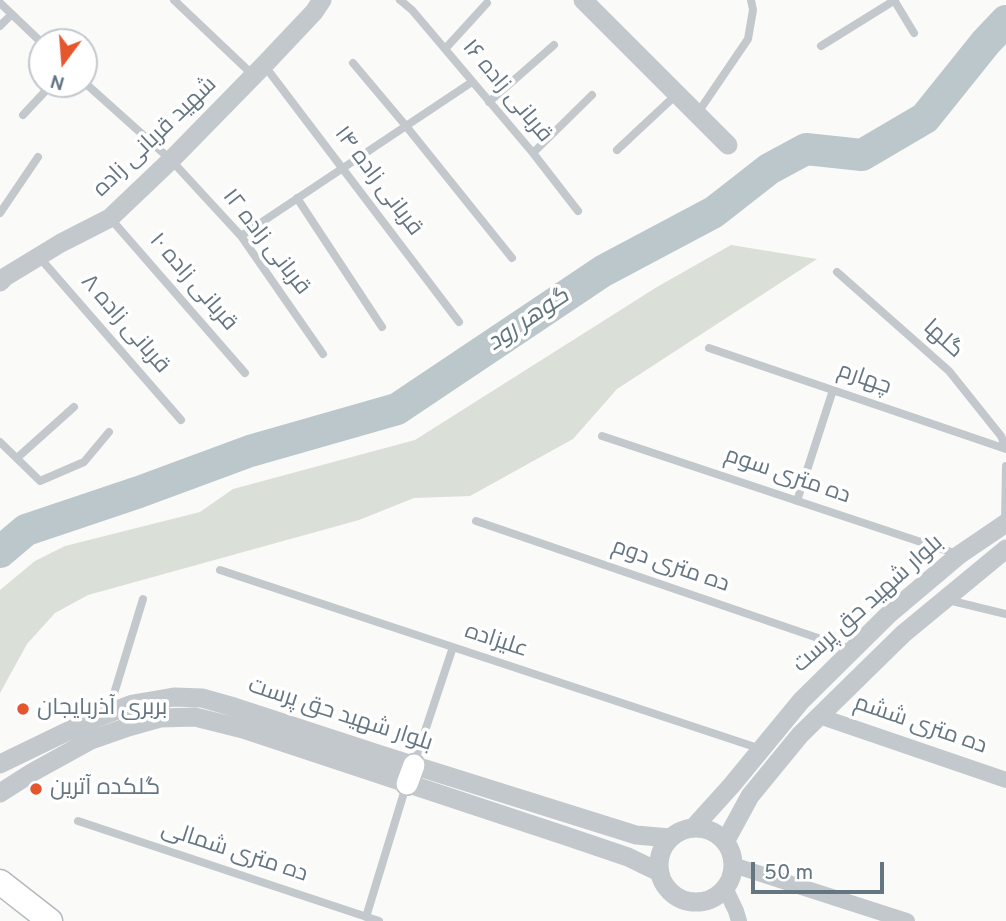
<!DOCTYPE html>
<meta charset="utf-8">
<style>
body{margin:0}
#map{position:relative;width:1006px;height:921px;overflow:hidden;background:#fafaf8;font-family:Overpass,sans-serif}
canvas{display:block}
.north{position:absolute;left:28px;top:28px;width:70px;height:70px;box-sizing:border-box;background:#fff;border:2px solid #c1c8cd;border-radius:50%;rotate:196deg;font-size:19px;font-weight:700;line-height:28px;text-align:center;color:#657683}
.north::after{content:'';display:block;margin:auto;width:24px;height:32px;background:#e4572e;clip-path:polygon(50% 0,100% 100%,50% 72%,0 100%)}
.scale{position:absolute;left:751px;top:862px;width:133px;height:32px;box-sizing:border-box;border:4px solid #657683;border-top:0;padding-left:9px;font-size:21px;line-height:24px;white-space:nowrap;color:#657683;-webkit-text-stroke:5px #fff;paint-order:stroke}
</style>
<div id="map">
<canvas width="1006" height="921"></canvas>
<div class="north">N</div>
<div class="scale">50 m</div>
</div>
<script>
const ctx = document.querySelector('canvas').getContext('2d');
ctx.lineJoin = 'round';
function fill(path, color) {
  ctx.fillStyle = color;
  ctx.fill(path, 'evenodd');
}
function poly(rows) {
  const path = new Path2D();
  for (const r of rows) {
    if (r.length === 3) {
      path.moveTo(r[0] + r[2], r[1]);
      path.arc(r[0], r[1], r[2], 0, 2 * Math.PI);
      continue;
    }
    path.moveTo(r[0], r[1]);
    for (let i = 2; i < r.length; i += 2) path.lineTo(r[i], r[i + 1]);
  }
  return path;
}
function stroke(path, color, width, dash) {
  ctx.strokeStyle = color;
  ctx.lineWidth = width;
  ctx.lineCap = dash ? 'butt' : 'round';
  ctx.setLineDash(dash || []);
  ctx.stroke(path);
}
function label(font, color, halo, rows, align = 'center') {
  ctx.font = font + ' Overpass,Cairo,sans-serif';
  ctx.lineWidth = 7;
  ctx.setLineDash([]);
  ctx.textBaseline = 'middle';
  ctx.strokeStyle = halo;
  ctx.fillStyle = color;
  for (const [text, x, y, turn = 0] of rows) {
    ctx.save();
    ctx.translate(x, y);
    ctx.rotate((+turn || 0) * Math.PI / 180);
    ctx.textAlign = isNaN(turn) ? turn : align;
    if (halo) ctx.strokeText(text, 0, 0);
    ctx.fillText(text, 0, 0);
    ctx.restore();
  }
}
const green = poly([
 [731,245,817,259,617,389,573,439,470,496,414,498,359,520,88,595,55,613,27,644,0,693,0,590,35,561,65,546,200,512,233,489,415,440,657,287]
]);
const river = poly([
 [0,552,26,530,139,492,250,451,397,409,603,271,714,212,769,169,806,149,862,155,925,118,986,42,1006,21]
]);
const service = poly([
 [174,0,254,76],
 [400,0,412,10,533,153,578,211],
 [894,0,914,33],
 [0,3,42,43],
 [0,26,12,14],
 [821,46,895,0],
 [445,49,487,3],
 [353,63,406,126,512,258],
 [264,65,459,322],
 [84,82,171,160,241,236,323,354],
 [489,102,554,45],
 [697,114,748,39,753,10,751,0],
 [23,115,52,84],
 [617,150,677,94],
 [533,153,592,95],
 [297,198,382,327],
 [0,213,38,157],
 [110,218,245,373],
 [241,236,472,82],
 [40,258,181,420],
 [837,272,949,371,1001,436,1006,448],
 [709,348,1006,449],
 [602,436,957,554],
 [0,442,40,481,84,462,109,432],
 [17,458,74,407],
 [797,501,833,390],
 [476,521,850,649],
 [1005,524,1006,466],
 [220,570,761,749],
 [948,600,1006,614],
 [109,710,143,599],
 [414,764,453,647],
 [78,821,379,921],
 [366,917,406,786]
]);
const minor = poly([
 [819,716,1006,780],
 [733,865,907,921],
 [725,888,736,911,739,921]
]);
const tertiary = poly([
 [583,0,728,145],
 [0,282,5,277,61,243,110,218,171,160,264,65,314,12,322,0],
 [0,764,93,719,133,704,174,697,202,698,234,707,384,756,636,835,670,838],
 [0,793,33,772,91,740,128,727,160,718,195,717,243,729,566,836,628,857,659,872],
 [693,828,731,786,801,701,889,614,959,555,1006,523],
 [696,865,37],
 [725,842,750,796,800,735,903,634,1006,549]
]);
const secondary = poly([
 [407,784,414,765]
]);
const trunk = poly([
 [0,882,50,921]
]);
const markers = [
 [23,709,7,"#e4572e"],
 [36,789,7,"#e4572e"]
];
const streetNames = [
 ["قربانی زاده ۱۶",506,92,50],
 ["شهید قربانی زاده",156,138,-44],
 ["قربانی زاده ۱۴",377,182,53],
 ["قربانی زاده ۱۲",265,243,52],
 ["قربانی زاده ۱۰",192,283,49],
 ["قربانی زاده ۸",124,325,49],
 ["گلها",942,340,42],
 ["چهارم",864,380,19],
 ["ده متری سوم",787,477,19],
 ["ده متری دوم",670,567,19],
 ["بلوار شهید حق پرست",869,605,-42],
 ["علیزاده",496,642,18],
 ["بلوار شهید حق پرست",340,716,18],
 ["ده متری ششم",920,726,19],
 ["ده متری شمالی",234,853,18]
];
const poiNames = [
 ["بربری آذربایجان",37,709],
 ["گلکده آترین",50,789]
];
const waterNames = [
 ["گوهر رود",529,321,-34]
];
fill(green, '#dadfd7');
stroke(river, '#bbc7cb', 32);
stroke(secondary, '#b3babf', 24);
stroke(trunk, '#b4b9bd', 27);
stroke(service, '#c3c8cc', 8);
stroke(minor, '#c3c8cc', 16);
stroke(tertiary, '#c3c8cc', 19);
stroke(secondary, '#fff', 21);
stroke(trunk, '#fff', 24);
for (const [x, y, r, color] of markers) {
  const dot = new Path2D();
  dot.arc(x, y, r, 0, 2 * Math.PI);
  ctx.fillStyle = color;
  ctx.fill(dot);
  stroke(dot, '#fff', 2.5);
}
label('23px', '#657683', '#fff', streetNames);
label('23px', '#657683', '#fff', poiNames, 'left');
label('italic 24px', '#60757c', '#fff', waterNames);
</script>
